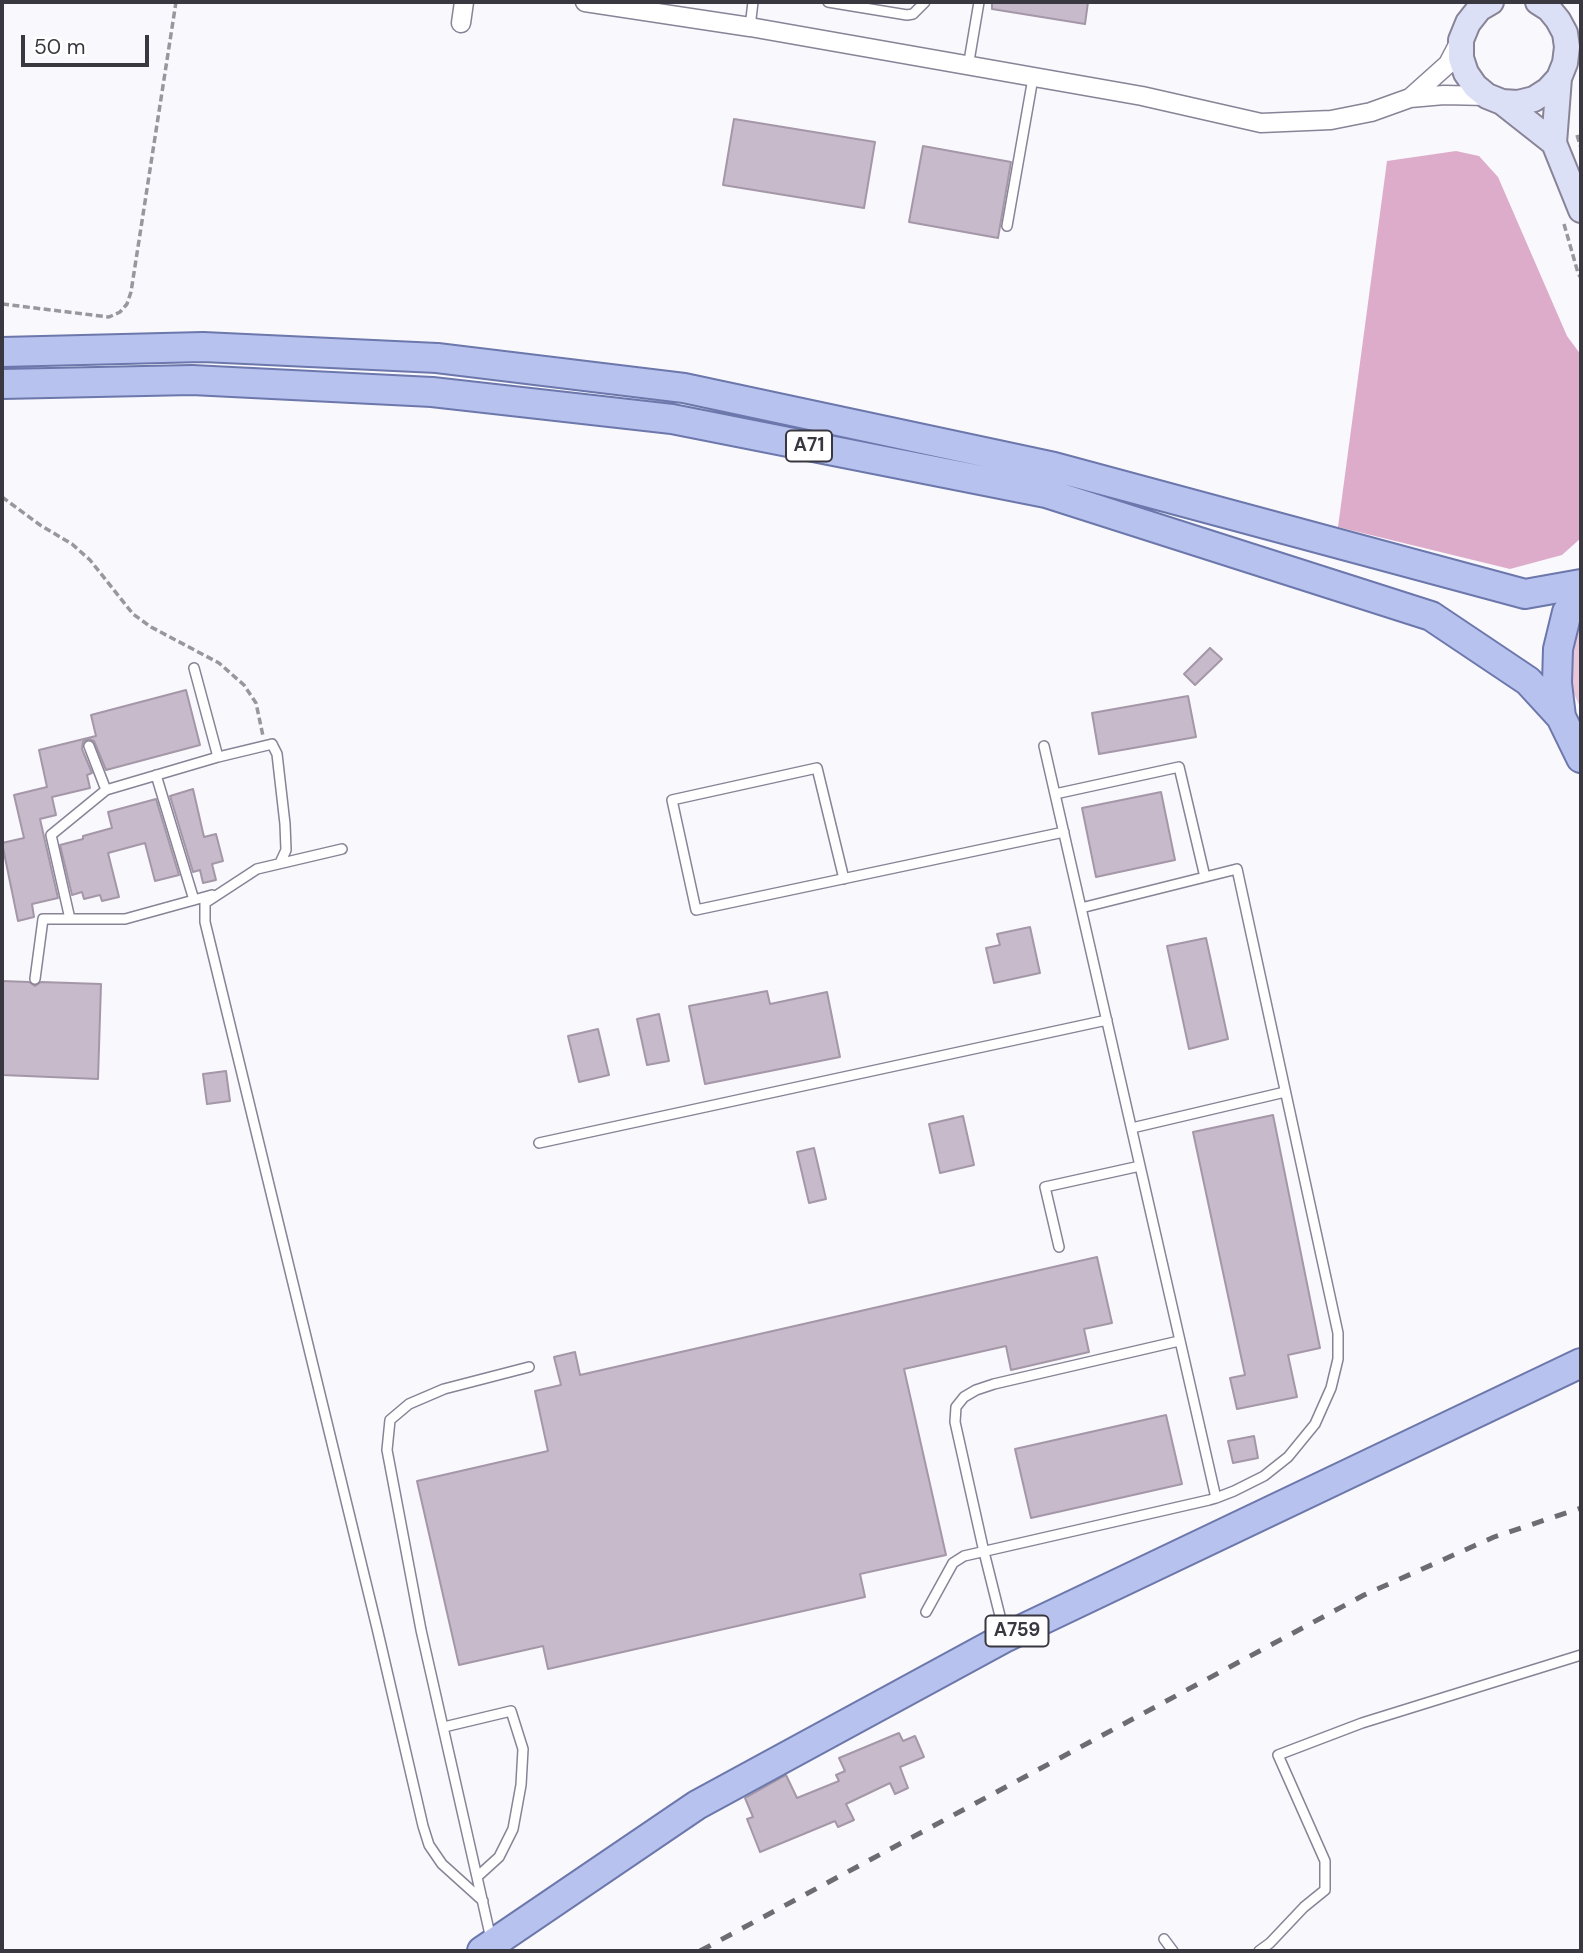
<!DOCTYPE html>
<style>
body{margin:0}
#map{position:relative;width:1583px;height:1953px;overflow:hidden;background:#f9f8fc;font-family:"DM Sans",sans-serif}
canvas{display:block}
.frame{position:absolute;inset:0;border:4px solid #393740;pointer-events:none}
.scale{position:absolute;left:21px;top:35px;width:128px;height:32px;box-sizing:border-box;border:4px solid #393740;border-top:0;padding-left:9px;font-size:21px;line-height:24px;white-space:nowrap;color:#393740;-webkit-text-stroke:5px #fff;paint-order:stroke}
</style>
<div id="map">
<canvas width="1583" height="1953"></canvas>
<div class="frame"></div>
<div class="scale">50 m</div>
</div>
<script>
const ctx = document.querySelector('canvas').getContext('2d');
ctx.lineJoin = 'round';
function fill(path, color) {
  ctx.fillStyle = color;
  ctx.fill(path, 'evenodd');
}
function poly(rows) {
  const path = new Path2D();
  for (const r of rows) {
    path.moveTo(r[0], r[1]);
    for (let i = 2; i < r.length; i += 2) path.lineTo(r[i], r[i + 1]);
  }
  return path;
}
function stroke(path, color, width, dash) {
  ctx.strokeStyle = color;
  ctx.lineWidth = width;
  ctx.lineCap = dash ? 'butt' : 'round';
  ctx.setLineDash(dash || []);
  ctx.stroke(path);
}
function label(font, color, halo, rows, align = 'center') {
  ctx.font = font + ' "DM Sans",sans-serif';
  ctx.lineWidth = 6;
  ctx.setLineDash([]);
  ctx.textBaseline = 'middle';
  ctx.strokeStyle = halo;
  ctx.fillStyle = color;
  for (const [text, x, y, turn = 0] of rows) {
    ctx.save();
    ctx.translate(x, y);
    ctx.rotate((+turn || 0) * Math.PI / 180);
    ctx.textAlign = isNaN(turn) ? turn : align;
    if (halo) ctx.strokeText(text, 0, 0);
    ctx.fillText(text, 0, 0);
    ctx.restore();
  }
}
const green = poly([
 [1581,615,1581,709,1562,668]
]);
const forest = poly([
 [1456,151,1479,156,1498,177,1567,336,1581,355,1581,538,1562,555,1510,569,1338,527,1387,161]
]);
const building = poly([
 [992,2,1088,2,1085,24,992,9,992,2],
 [734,119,875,142,864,208,723,185,734,119],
 [923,146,1011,162,998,238,909,222,923,146],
 [1210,648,1222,659,1195,685,1184,674,1210,648],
 [186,690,200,745,106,770,94,741,89,739,83,742,82,749,92,773,87,775,90,788,52,797,56,815,40,819,58,898,32,904,34,917,18,921,2,843,24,838,14,795,47,787,39,750,96,736,91,715,186,690],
 [1188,696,1196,737,1099,754,1092,713,1188,696],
 [193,789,204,837,216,834,223,861,212,864,216,880,203,883,200,870,193,872,170,796,193,789],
 [1161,792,1175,860,1096,877,1082,808,1161,792],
 [156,799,179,875,155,881,145,843,108,853,119,897,102,901,100,895,84,899,82,892,72,895,60,845,83,839,83,836,112,828,108,812,156,799],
 [1030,927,1040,973,994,983,986,948,1000,945,997,934,1030,927],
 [1206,938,1228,1039,1189,1049,1167,946,1206,938],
 [2,981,29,982,35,986,41,982,101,984,98,1079,2,1075,2,981],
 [767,991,770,1004,827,992,840,1057,705,1084,689,1006,767,991],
 [659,1014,669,1061,647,1065,637,1019,659,1014],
 [598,1029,609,1075,579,1082,568,1036,598,1029],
 [226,1071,230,1101,207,1104,203,1074,226,1071],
 [1273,1115,1320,1348,1288,1355,1297,1397,1237,1409,1230,1378,1245,1375,1193,1132,1273,1115],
 [963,1116,974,1165,940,1173,929,1124,963,1116],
 [814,1148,826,1199,809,1203,797,1152,814,1148],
 [1097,1257,1112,1323,1084,1329,1089,1352,1011,1370,1006,1346,904,1369,946,1555,860,1574,865,1597,548,1669,543,1646,459,1665,417,1481,548,1451,535,1391,561,1385,554,1357,575,1352,580,1375,1097,1257],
 [1166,1415,1182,1484,1031,1518,1015,1449,1166,1415],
 [1254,1436,1258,1458,1233,1463,1228,1441,1254,1436],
 [899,1733,903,1741,915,1736,924,1757,900,1767,908,1788,895,1794,890,1783,846,1804,854,1820,838,1827,835,1821,760,1852,747,1819,753,1817,745,1798,786,1775,797,1798,839,1781,836,1775,845,1771,839,1758,899,1733]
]);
const path = poly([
 [1580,2,1581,4],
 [1577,135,1581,148],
 [1564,224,1578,273,1581,278],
 [2,304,109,317,120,312,127,304,131,292,176,2],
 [2,497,40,525,72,544,90,560,133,614,151,627,219,663,244,685,256,703,263,736]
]);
const lane = poly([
 [828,2,907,15,913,14,925,2],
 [750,27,753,2],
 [968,67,979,2],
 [1007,226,1033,78],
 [194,668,218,757],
 [89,746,106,790,218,757,272,744,277,754,285,824,286,850,280,863],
 [1044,746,1081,908],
 [156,775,194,900],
 [1055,794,1179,767,1205,877],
 [342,849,257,869,205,903,205,922,377,1628,423,1826,429,1845,442,1864,483,1901],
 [844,879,817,768,672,800,696,910,1064,832],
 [70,919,51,835,106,790],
 [35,979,43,919,125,919,212,895],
 [1132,1128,1285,1092],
 [539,1143,1107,1020],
 [1059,1247,1045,1187,1140,1166],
 [926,1612,953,1563,964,1556,1209,1500,1216,1498,1234,1491,1264,1476,1288,1457,1315,1424,1331,1388,1338,1359,1338,1333,1237,869,1081,908,1216,1498],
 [1004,1632,984,1552,955,1422,956,1407,964,1397,976,1390,994,1384,1179,1341],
 [444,1727,511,1711,523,1749,521,1785,513,1829,499,1857,477,1877],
 [491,1939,421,1630,387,1450,390,1420,409,1404,444,1389,529,1367],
 [1164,1939,1173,1951],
 [1259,1951,1270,1943,1304,1907,1325,1890,1325,1861,1278,1755,1362,1723,1581,1655]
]);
const street = poly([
 [585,2,750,27,1142,96,1261,123,1331,120,1371,112,1410,98,1444,95,1487,96],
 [461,23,464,2],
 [1410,98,1448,64,1460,41]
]);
const secondary = poly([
 [1491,2,1479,9,1468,23,1461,40,1461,58,1466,73,1475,86,1487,96,1502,102,1518,103,1534,99,1548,90,1559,78,1565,63,1567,47,1565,33,1558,20,1549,9,1538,2],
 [1559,78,1554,143,1581,210],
 [1502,102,1554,143]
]);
const primary = poly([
 [2,352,203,347,437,358,684,388,1054,467,1525,594,1581,584],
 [2,384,192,380,432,392,672,419,1046,493,1431,616,1528,681,1561,717],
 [1581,593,1567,612,1558,649,1557,683,1561,717,1581,758],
 [482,1951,697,1805,1006,1637,1581,1363]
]);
const rail = poly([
 [700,1951,1364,1595,1494,1537,1581,1508]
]);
const shields = [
 [809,446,46],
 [1017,1631,63]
];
const shieldNames = [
 ["A71",809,446],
 ["A759",1017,1631]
];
fill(green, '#e8c7db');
fill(forest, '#ddacca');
fill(building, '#c7bacb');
stroke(building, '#a497a8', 2);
stroke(lane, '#888396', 12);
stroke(street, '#888396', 21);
stroke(secondary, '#888396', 28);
stroke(primary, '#6c77ab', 32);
stroke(path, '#99979e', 3.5, [7, 3.5]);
stroke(lane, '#fff', 9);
stroke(street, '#fff', 18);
stroke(secondary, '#dbe0f7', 24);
stroke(primary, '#b7c2ef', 28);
stroke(rail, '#6e6c73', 5, [12, 12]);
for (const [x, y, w] of shields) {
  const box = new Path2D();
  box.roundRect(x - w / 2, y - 15.5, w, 31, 5);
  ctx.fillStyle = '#fff';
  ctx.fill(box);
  stroke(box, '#393740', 2);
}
label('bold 19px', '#393740', null, shieldNames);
</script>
